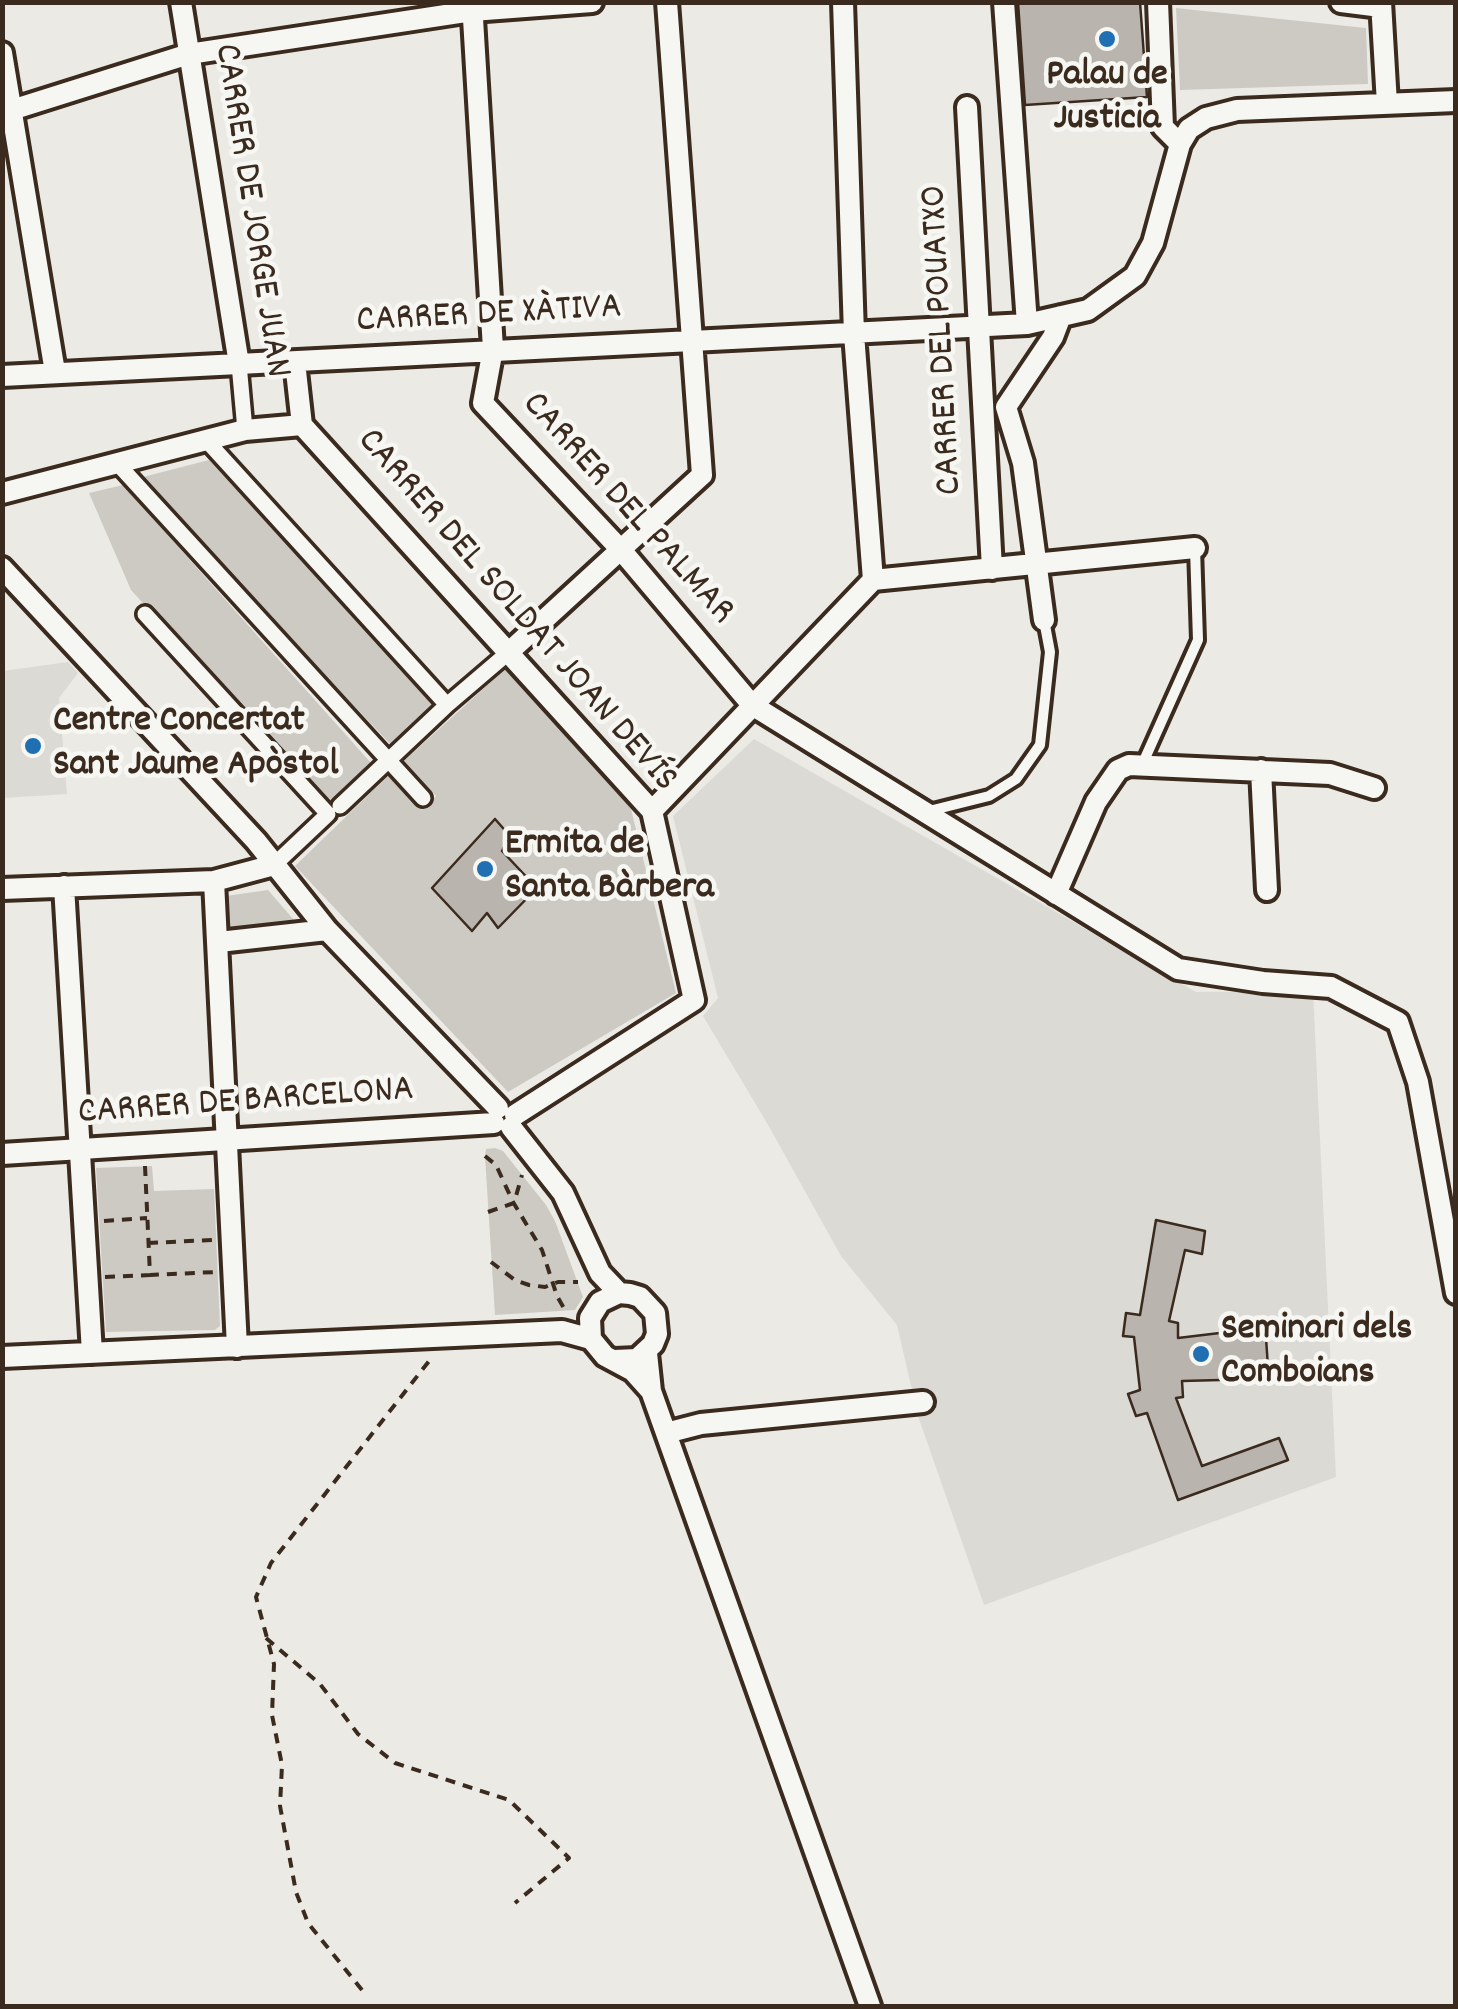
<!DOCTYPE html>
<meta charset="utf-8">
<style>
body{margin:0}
#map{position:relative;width:1458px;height:2009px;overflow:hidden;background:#ebeae5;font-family:Dekko,sans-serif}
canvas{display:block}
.frame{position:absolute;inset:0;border:5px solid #3b2a1e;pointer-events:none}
</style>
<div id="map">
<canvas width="1458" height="2009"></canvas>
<div class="frame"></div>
</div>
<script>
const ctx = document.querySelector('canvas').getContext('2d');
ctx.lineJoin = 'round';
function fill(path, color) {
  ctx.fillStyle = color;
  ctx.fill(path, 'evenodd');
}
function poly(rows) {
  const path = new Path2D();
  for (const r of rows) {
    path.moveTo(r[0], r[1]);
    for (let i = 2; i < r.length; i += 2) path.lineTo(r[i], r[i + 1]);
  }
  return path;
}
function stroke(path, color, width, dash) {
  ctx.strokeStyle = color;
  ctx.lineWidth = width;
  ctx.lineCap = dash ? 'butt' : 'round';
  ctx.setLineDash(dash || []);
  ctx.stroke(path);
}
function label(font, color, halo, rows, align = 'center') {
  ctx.font = font + ' Dekko,sans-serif';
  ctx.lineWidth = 9;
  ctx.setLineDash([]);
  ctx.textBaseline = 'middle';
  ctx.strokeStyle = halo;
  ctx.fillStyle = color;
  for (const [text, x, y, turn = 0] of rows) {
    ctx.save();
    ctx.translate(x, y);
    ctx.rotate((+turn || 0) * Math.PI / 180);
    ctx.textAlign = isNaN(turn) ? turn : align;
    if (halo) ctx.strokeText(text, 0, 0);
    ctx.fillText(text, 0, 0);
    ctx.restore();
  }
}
const built = poly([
 [68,662,78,673,59,698,67,794,3,798,3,671],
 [754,739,1196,992,1313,991,1336,1477,984,1605,918,1416,897,1325,841,1256,767,1123,703,1016,718,998,673,816]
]);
const green = poly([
 [1176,8,1366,28,1368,84,1180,90],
 [209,460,437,706,393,747,139,478],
 [123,485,371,763,327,805,131,590,89,493],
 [506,668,631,809,676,993,508,1092,295,866,388,776,422,810,436,796,404,761],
 [268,890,294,920,283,929,230,934,226,896],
 [495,1148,503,1151,546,1205,555,1221,583,1297,575,1310,495,1315,485,1156,486,1149],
 [152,1166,154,1191,214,1189,220,1326,215,1330,106,1332,96,1168]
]);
const building = poly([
 [1018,2,1140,2,1147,97,1025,105,1018,2],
 [495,819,510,836,502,851,537,888,498,928,487,913,472,931,432,888,495,819],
 [1156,1220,1205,1231,1202,1254,1185,1250,1169,1321,1178,1323,1178,1338,1253,1329,1254,1339,1266,1338,1268,1367,1257,1368,1259,1379,1182,1381,1183,1397,1176,1398,1202,1466,1279,1438,1288,1460,1178,1500,1147,1413,1136,1416,1128,1394,1140,1390,1134,1337,1123,1336,1126,1313,1140,1315,1156,1220]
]);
const path = poly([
 [485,1156,496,1165,513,1202,542,1250,557,1296,565,1310],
 [145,1166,150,1275,216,1272],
 [488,1212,514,1203,522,1175],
 [104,1221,147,1218],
 [148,1243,212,1240],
 [491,1262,515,1280,529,1285,545,1287,558,1282,578,1282],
 [105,1277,150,1275],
 [266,1638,320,1684,358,1734,395,1763,509,1800,569,1858,515,1903],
 [362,1990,308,1923,296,1892,280,1806,282,1765,272,1715,274,1664,256,1597,271,1563,433,1356]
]);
const service = poly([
 [1142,765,1198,640,1195,548],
 [925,812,989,796,1016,779,1040,745,1050,652,1044,620]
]);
const pedestrian = poly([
 [239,364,245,430],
 [207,441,447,705,509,652],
 [116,462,423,798],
 [145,614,328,814,274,865],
 [340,806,447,705]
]);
const minor = poly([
 [181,2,239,364],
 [472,2,493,349,483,403,622,551,752,705,1178,969,1263,982,1331,987,1398,1022,1418,1082,1456,1293],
 [843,2,854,334,873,580],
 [1004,2,1027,324],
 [1158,2,1163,127,1180,144],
 [1341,2,1381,7],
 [1381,2,1387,104],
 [2,53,55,372],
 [967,107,992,569],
 [2,113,189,54,472,11,592,2],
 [295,362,302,425,652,811,694,1000,515,1115],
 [2,376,1027,324,1088,310,1135,276,1153,243,1180,144,1189,129,1206,118,1237,110,1456,101],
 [2,493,245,430,302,425],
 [2,568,256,841,327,930,498,1108],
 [1044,620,1023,463,1006,407,1053,337,1061,316],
 [509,652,702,475,667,2],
 [1261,770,1267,890],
 [652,811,873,580,1195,548],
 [214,881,237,1347],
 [64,886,92,1353],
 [2,889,214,881,274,865],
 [1056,894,1096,802,1118,770,1129,765,1330,774,1374,788],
 [219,942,327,930],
 [511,1127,563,1193,600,1273,619,1293],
 [2,1154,494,1123],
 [647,1353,651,1391,870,2006],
 [2,1357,562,1331,591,1339],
 [615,1360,637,1359,653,1344,657,1334,655,1313,640,1297,630,1294,619,1293,600,1302,590,1318,591,1339,605,1356,633,1371,650,1390],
 [666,1433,701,1424,923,1402]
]);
const markers = [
 [1107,39,10,"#1f6fb2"],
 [33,746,10,"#1f6fb2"],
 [485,869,10,"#1f6fb2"],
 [1201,1354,10,"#1f6fb2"]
];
const poiNames = [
 ["Palau de",1107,78,"center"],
 ["Justicia",1107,122,"center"],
 ["Centre Concertat",53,724],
 ["Sant Jaume Apòstol",53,768],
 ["Ermita de",505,847],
 ["Santa Bàrbera",505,891],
 ["Seminari dels",1221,1332],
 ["Comboians",1221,1376]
];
const streetNames = [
 ["CARRER DE JORGE JUAN",249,211,81],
 ["CARRER DE XÀTIVA",489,317,-3],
 ["CARRER DEL POUATXO",945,340,-93],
 ["CARRER DEL PALMAR",626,510,48],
 ["CARRER DEL SOLDAT JOAN DEVÍS",515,612,49],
 ["CARRER DE BARCELONA",246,1104,-4]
];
fill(built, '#dcdad4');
fill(green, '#cdcac4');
fill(building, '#bab4ae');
stroke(building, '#3b2a1e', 2.5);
stroke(service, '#3b2a1e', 18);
stroke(pedestrian, '#3b2a1e', 22);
stroke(minor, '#3b2a1e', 28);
stroke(path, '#3b2a1e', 4, [10, 8]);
stroke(service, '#f6f6f2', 10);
stroke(pedestrian, '#f6f6f2', 15);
stroke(minor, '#f6f6f2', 20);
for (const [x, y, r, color] of markers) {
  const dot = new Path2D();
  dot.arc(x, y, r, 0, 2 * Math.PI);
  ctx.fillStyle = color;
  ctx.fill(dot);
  stroke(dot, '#f6f6f2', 4);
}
label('bold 38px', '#3b2a1e', '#f6f6f2', poiNames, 'left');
label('38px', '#3b2a1e', '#f6f6f2', streetNames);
</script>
